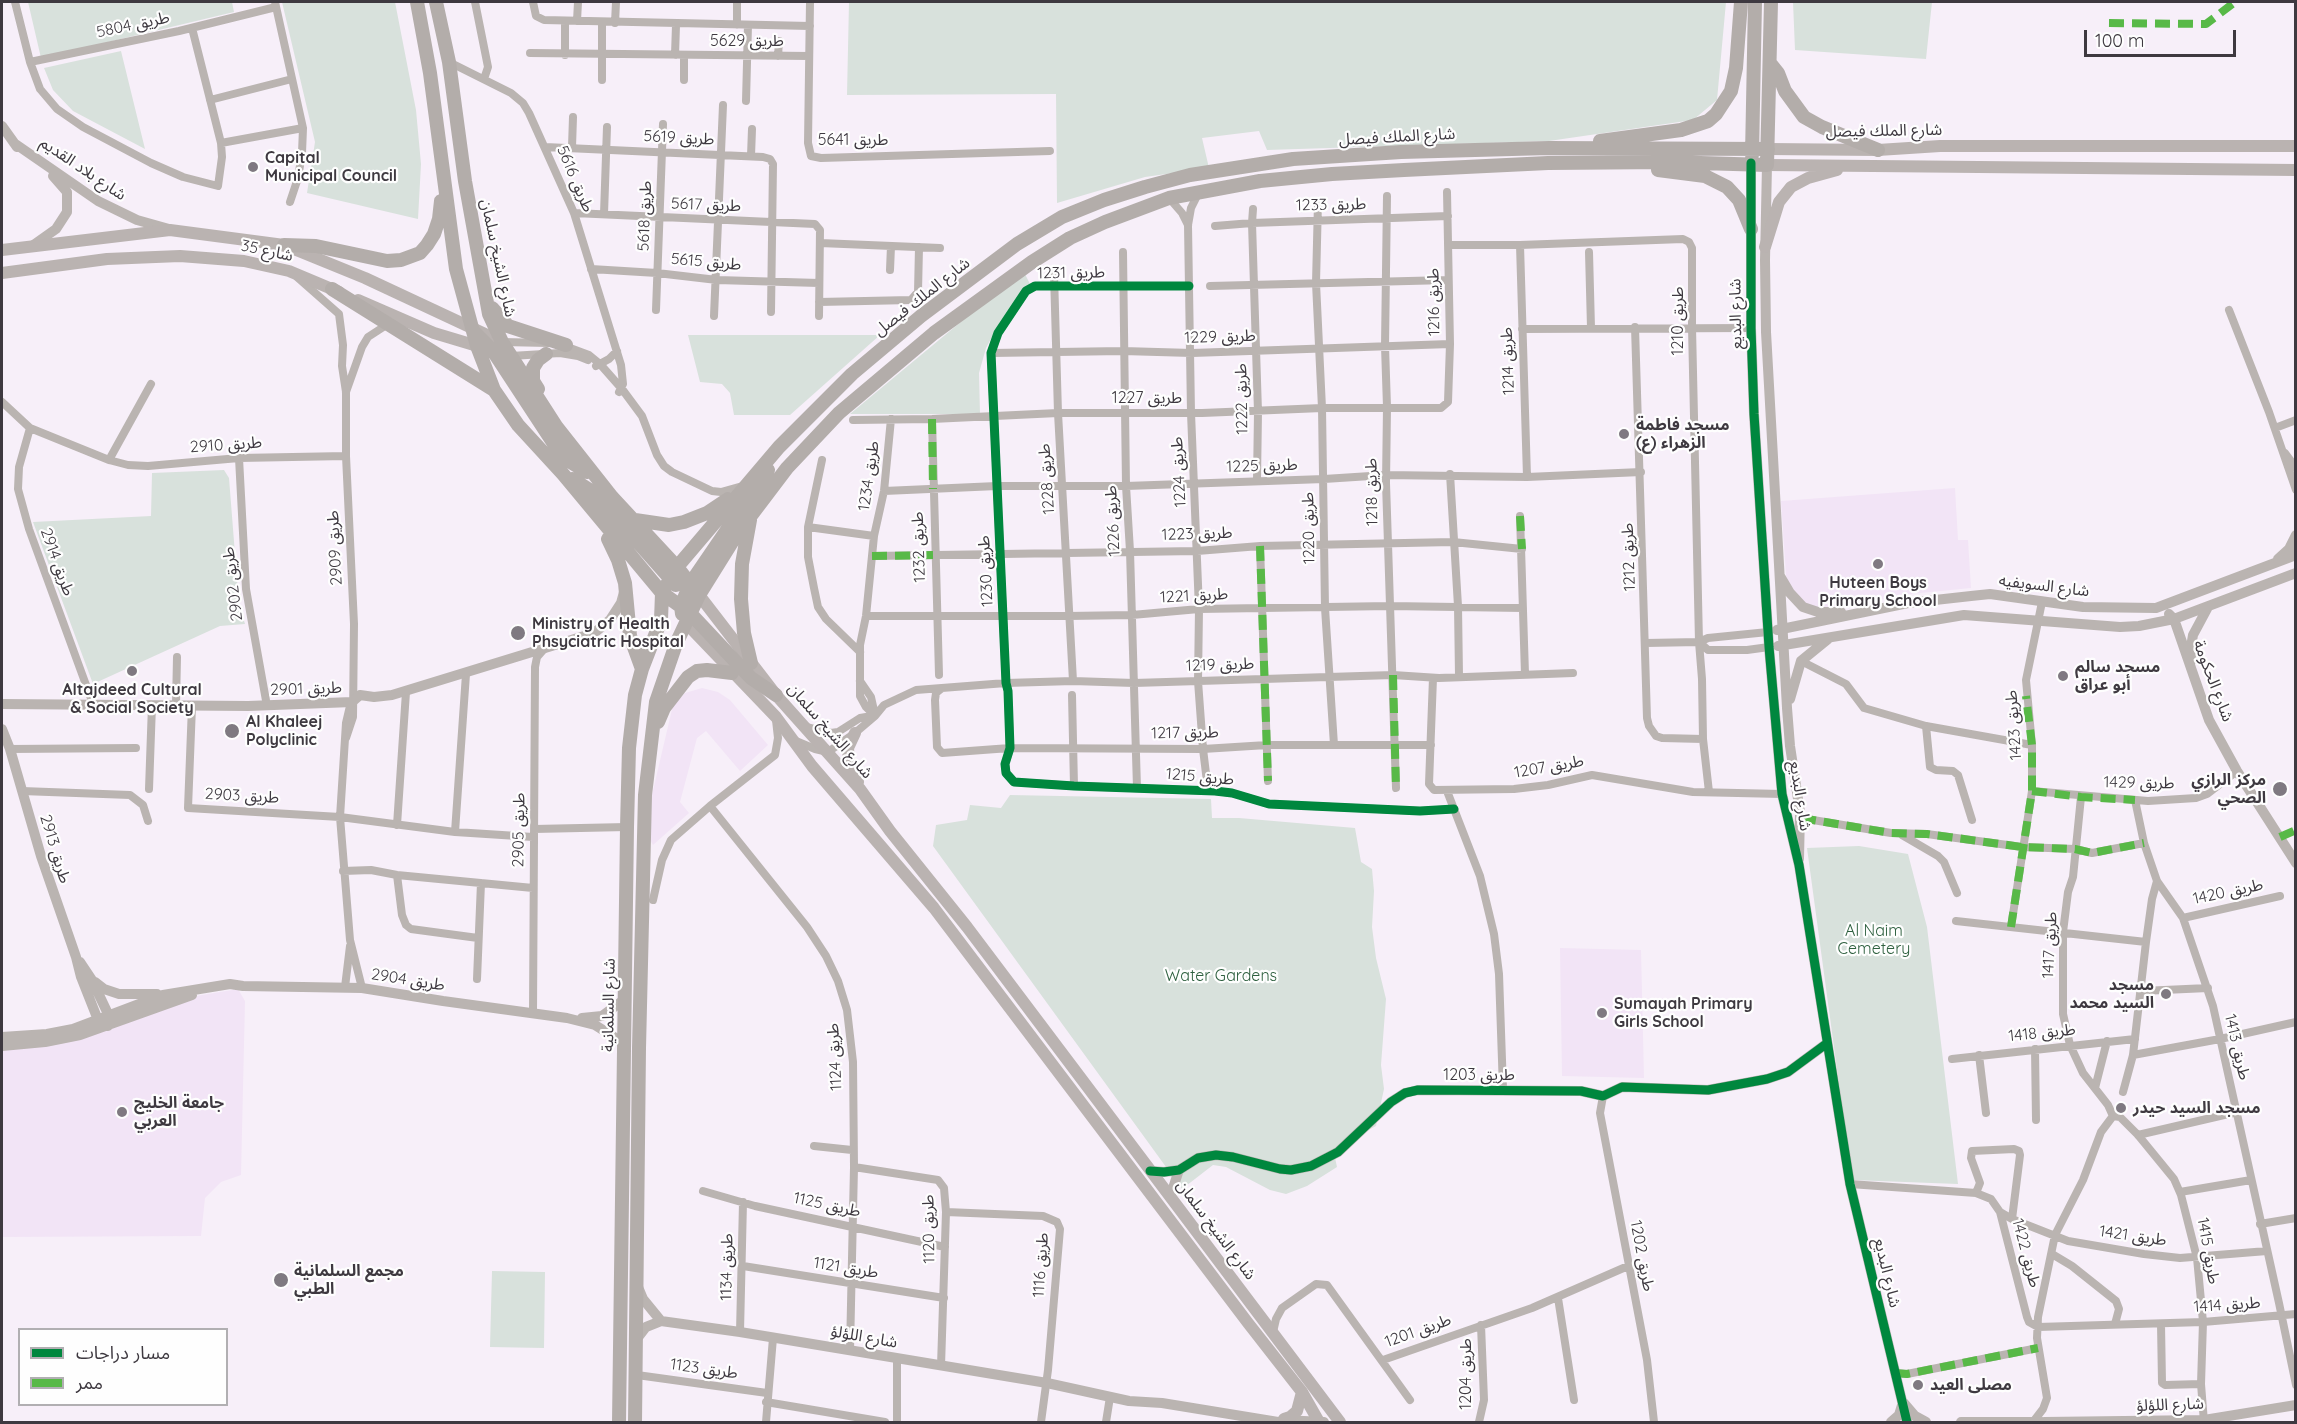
<!DOCTYPE html>
<meta charset="utf-8">
<style>
body{margin:0}
#map{position:relative;width:2297px;height:1424px;overflow:hidden;background:#f7eff9;font-family:Quicksand,"Noto Sans Arabic",sans-serif}
canvas{display:block}
.frame{position:absolute;inset:0;border:3px solid #3e3940;pointer-events:none}
.legend{position:absolute;left:18px;top:1328px;width:210px;height:78px;box-sizing:border-box;background:#fefefe;border:2px solid #b1afb2;margin:0;padding:8px 10px;list-style:none;font-size:18px;color:#3e3940}
.legend li{display:flex;align-items:center;gap:12px;height:30px}
.legend b{width:30px;border:2px solid #b1afb2}
.scale{position:absolute;left:2084px;top:30px;width:152px;height:27px;box-sizing:border-box;border:3px solid #3e3940;border-top:0;padding-left:8px;font-size:18px;line-height:21px;white-space:nowrap;color:#3e3940;-webkit-text-stroke:4px #fefefe;paint-order:stroke}
</style>
<div id="map">
<canvas width="2297" height="1424"></canvas>
<div class="frame"></div>
<ul class="legend">
<li><b style="height:8px;background:#00873e"></b>مسار دراجات</li>
<li><b style="height:8px;background:#58b947"></b>ممر</li>
</ul>
<div class="scale">100 m</div>
</div>
<script>
const ctx = document.querySelector('canvas').getContext('2d');
ctx.lineJoin = 'round';
function fill(path, color) {
  ctx.fillStyle = color;
  ctx.fill(path, 'evenodd');
}
function poly(rows) {
  const path = new Path2D();
  for (const r of rows) {
    path.moveTo(r[0], r[1]);
    for (let i = 2; i < r.length; i += 2) path.lineTo(r[i], r[i + 1]);
  }
  return path;
}
function stroke(path, color, width, dash) {
  ctx.strokeStyle = color;
  ctx.lineWidth = width;
  ctx.lineCap = dash ? 'butt' : 'round';
  ctx.setLineDash(dash || []);
  ctx.stroke(path);
}
function label(font, color, halo, rows, align = 'center') {
  ctx.font = font + ' Quicksand,"Noto Sans Arabic",sans-serif';
  ctx.lineWidth = 4.5;
  ctx.setLineDash([]);
  ctx.textBaseline = 'middle';
  ctx.strokeStyle = halo;
  ctx.fillStyle = color;
  for (const [text, x, y, turn = 0] of rows) {
    ctx.save();
    ctx.translate(x, y);
    ctx.rotate((+turn || 0) * Math.PI / 180);
    ctx.textAlign = isNaN(turn) ? turn : align;
    if (halo) ctx.strokeText(text, 0, 0);
    ctx.fillText(text, 0, 0);
    ctx.restore();
  }
}
const built = poly([
 [1955,488,1958,540,1968,540,1971,588,1910,594,1828,610,1799,602,1787,589,1781,501],
 [702,688,718,692,730,700,768,745,740,771,706,731,697,738,680,802,689,813,653,845,644,829,673,705,685,693],
 [1560,948,1641,950,1644,1078,1562,1076],
 [238,989,245,1001,241,1175,221,1182,205,1198,201,1236,2,1237,2,1049,184,998]
]);
const green = poly([
 [28,2,232,2,234,12,41,58],
 [282,2,395,2,416,110,421,164,418,219,307,193,315,142],
 [849,2,1726,2,1717,100,1693,120,1549,141,1267,150,1259,131,1202,138,1209,168,1145,177,1057,203,1056,94,847,95],
 [1793,2,1932,2,1926,59,1795,50],
 [121,51,145,149,73,111,53,90,44,68],
 [1025,274,1030,284,1000,322,986,348,979,373,980,414,850,414,998,291],
 [688,335,880,335,790,415,734,415,730,393,722,384,700,382],
 [224,470,229,478,239,605,245,624,220,626,93,684,33,522,151,516,152,473],
 [1010,795,1211,799,1212,818,1239,818,1355,828,1361,862,1372,869,1374,891,1372,927,1376,958,1386,999,1381,1065,1384,1089,1376,1126,1359,1135,1334,1153,1337,1167,1307,1186,1286,1194,1270,1190,1226,1167,1213,1165,1182,1189,933,846,936,825,967,820,970,805,1001,808],
 [1859,846,1908,854,1927,927,1958,1184,1852,1180,1807,848],
 [492,1271,545,1272,544,1348,490,1347]
]);
const minor = poly([
 [15,2,30,62,40,89,57,109,83,127,151,163,183,177,218,186,222,157,221,143,192,28],
 [275,2,303,128,302,153,298,178,290,202],
 [475,2,488,67,484,79],
 [533,2,536,16,544,20,810,26],
 [810,2,808,143,811,156,821,158,1050,151],
 [565,21,565,55],
 [577,21,578,2],
 [615,23,616,2],
 [737,25,737,2],
 [530,53,809,56],
 [675,55,676,25],
 [778,56,779,41],
 [30,62,179,31,276,7],
 [449,62,511,93,523,103,529,113,574,213,621,365,623,384,619,392],
 [602,80,602,22],
 [684,80,684,55],
 [210,100,292,79],
 [746,101,748,25],
 [221,143,303,128],
 [545,147,763,157,770,159,773,164,771,312],
 [572,147,573,117],
 [751,156,752,129],
 [1199,192,1191,208,1188,225,1191,413,1199,609,1198,681,1203,749,1208,790],
 [1387,196,1385,346,1387,407,1386,483,1396,788],
 [1169,198,1182,213,1188,225],
 [1318,202,1316,283,1322,408,1325,608,1334,745],
 [1253,209,1252,223,1258,412,1257,480],
 [574,213,815,224,820,230,819,316],
 [604,214,607,127],
 [1215,226,1252,223,1448,216],
 [820,243,940,248],
 [1448,245,1520,245,1683,239,1689,242,1692,248,1692,327,1699,642,1702,679,1703,739,1709,792],
 [1520,245,1527,477],
 [1123,252,1126,486,1130,551,1137,788],
 [1589,252,1591,328],
 [591,269,657,273,717,280,819,283],
 [890,270,891,246],
 [1054,274,1058,413,1073,681],
 [297,277,339,314,343,345,342,366,346,392,346,456,354,624,353,717,346,738],
 [1189,286,1035,286,1026,291,998,333,991,353,1006,683,1008,691,1010,748,1005,764,1006,773,1014,782,1074,786,1215,791,1232,793,1269,804,1420,811,1454,809],
 [1210,286,1448,280],
 [819,302,911,300,918,292,919,247],
 [656,310,663,124],
 [2229,310,2269,412,2296,490],
 [714,316,723,105],
 [1635,327,1647,718,1649,726,1656,736,1662,738,1703,739],
 [1522,329,1751,328],
 [502,342,549,343],
 [562,345,589,355,600,364,622,389,642,416,657,455,664,466,672,472,712,491,721,492,746,485],
 [991,353,1123,351,1192,353,1450,344],
 [511,356,560,353,578,356,588,360],
 [596,366,609,359,617,351],
 [346,392,362,347,368,337,388,324],
 [2,402,30,428,109,460,128,465,148,466,239,458,346,456],
 [932,419,939,675],
 [853,420,932,419,1058,413,1202,413,1322,408,1441,408,1448,402,1450,344,1447,192],
 [30,428,19,467,18,489,29,529,93,704],
 [2275,428,2296,420],
 [2285,453,2296,468],
 [239,458,246,589,267,706],
 [109,460,151,384],
 [822,460,808,527,808,557,814,588,818,607,826,619,860,652],
 [1450,474,1458,606,1459,676],
 [884,491,997,486,1126,486,1324,479,1386,475,1527,477,1641,472],
 [1520,516,1525,674],
 [808,527,874,536],
 [1260,546,1268,781],
 [872,556,1197,551,1260,546,1453,542,1522,549],
 [866,616,1068,616,1132,615,1199,609,1390,606,1523,608],
 [1699,642,1708,650,1747,650,1769,647],
 [1646,643,1699,642,1708,638,1768,632],
 [1801,661,1846,684,1864,708,1926,726,2032,745],
 [1433,678,1429,784,1434,790,1514,789,1548,785,1592,775,1693,792,1782,794],
 [860,681,871,697,875,715],
 [941,689,936,693,935,700,937,747,942,753,1010,748,1203,749,1267,745,1431,745],
 [1072,695,1074,786],
 [176,705,177,657],
 [192,706,188,808,340,817,455,832,533,837],
 [350,706,346,723,340,817,350,940,362,988],
 [875,716,866,707,860,696,860,645,866,616,874,536,884,491,891,419],
 [1926,726,1930,767,1936,770,1953,771,1958,775,1972,820],
 [806,727,831,733,838,732,860,718,872,716],
 [796,741,815,749,828,752,855,733,875,716,884,705,916,690,1006,683,1073,681,1134,683,1393,675,1439,678,1573,673],
 [10,749,136,748],
 [149,789,152,705],
 [22,791,130,795,143,805,148,821],
 [1447,791,1480,876,1494,934,1499,974,1503,1089],
 [2032,791,2148,801,2196,798,2207,794,2237,771],
 [2081,797,2073,877,2068,892,2063,932,2063,1014,2070,1045,2083,1073,2108,1105,2113,1116],
 [2135,800,2144,843,2157,881,2183,918,2213,1006,2279,1303,2296,1385],
 [710,806,807,927,826,956,838,981,847,1010,853,1062,854,1167,850,1350],
 [1801,818,1891,833,1927,834,2022,847,2075,849,2092,853,2144,843],
 [397,825,406,692],
 [534,829,627,827],
 [455,832,466,674],
 [1902,835,1938,856,1944,862,1957,893],
 [343,871,371,870,397,875,533,888],
 [397,875,402,915,406,925,411,929,478,938],
 [653,900,662,860,671,840,710,806,775,755,778,738,776,720],
 [2183,918,2280,896],
 [1956,921,2146,942],
 [2011,927,2032,791,2032,745,2026,680,2042,602],
 [477,979,481,883],
 [345,987,350,946],
 [2142,991,2208,988],
 [533,1014,535,667,537,657,544,649],
 [2035,1049,2036,1120],
 [1979,1055,1986,1113],
 [2133,1055,2220,1039,2296,1022],
 [1952,1059,2135,1039],
 [2095,1088,2107,1041],
 [2123,1092,2133,1055,2146,942,2152,899,2157,881],
 [1603,1096,1600,1113,1647,1360,1654,1422],
 [2113,1116,2120,1117,2138,1135,2174,1179,2181,1195,2197,1258,2203,1322,2201,1384,2204,1422],
 [2138,1135,2237,1112],
 [814,1146,852,1150],
 [854,1167,938,1180,944,1188,946,1212,941,1366],
 [1850,1184,1976,1193,1991,1199,2000,1212,2027,1317,2029,1322,2038,1327,2203,1322,2296,1314],
 [703,1191,755,1206,945,1247],
 [2180,1192,2251,1180],
 [1976,1193,1980,1183,1971,1158,1972,1151,2014,1149,2019,1151,2020,1155,2012,1219],
 [946,1212,1043,1216,1057,1222,1060,1229,1048,1370,1041,1422],
 [2000,1212,2012,1219,2068,1241,2144,1254,2180,1258,2267,1251],
 [2260,1224,2296,1218],
 [2052,1254,2072,1266,2116,1301,2119,1309,2115,1324],
 [743,1266,944,1298],
 [1558,1298,1574,1400],
 [2161,1324,2162,1383,2165,1385,2201,1384],
 [740,1332,743,1202],
 [1273,1332,1276,1319,1282,1308,1316,1284,1327,1285,1410,1400],
 [1383,1360,1532,1308,1628,1266],
 [1895,1373,1907,1374,2038,1348],
 [637,1375,767,1393],
 [766,1402,885,1422],
 [766,1422,773,1338],
 [897,1422,897,1358],
 [1106,1422,1110,1397],
 [1479,1422,1484,1400,1481,1325],
 [2033,1422,2043,1409,2047,1398,2037,1338,2038,1317,2055,1235,2083,1180,2101,1132,2113,1116]
]);
const tertiary = poly([
 [2,126,17,147],
 [14,143,98,201,137,220,169,229],
 [1751,163,1751,328,1754,414,1769,647,1782,794,1799,865,1850,1184,1907,1422],
 [1767,165,1765,260,1766,332,1787,708,1790,746,1800,812,1799,859],
 [32,246,56,229,67,212,67,192,53,176],
 [2278,559,2289,549,2296,535],
 [1780,576,1790,593,1803,607,1818,612,1841,612],
 [2169,614,2174,619,2209,720,2237,771,2296,863],
 [1777,630,1908,603,1971,596,1990,594,2083,607,2156,608,2296,555],
 [1778,646,1964,615,2120,627,2139,626,2174,619,2296,573],
 [2192,660,2191,647,2193,635,2208,607],
 [1790,699,1801,661,1828,639],
 [2,704,248,706,352,702,360,695,374,697,392,695,594,633,610,620,621,603,624,592],
 [2,729,10,749,41,856,76,957,81,977,98,1020,108,1026],
 [80,962,92,980,109,1016,107,1022],
 [95,982,104,989,119,994,157,994],
 [582,1018,602,1016,625,999],
 [2,1037,47,1034,73,1029,163,995,230,984,243,986,362,988,443,1001,567,1018,595,1025,625,1044],
 [2,1046,45,1042,80,1035,192,995],
 [1150,1171,1164,1172,1179,1170,1198,1158,1216,1155,1233,1157,1280,1169,1291,1170,1311,1166,1338,1152,1391,1102,1405,1093,1418,1090,1581,1091,1603,1096,1622,1087,1708,1090,1767,1079,1788,1072,1826,1044],
 [1170,1197,1179,1170],
 [638,1287,643,1299,661,1321],
 [636,1340,646,1327,661,1321,740,1332,1047,1383,1129,1401,1162,1403,1278,1422],
 [1903,1402,1915,1416,1926,1422],
 [1283,1420,1324,1422],
 [1891,1422,1899,1415,1903,1402],
 [1961,1422,2041,1422],
 [2044,1422,2204,1420,2296,1405]
]);
const secondary = poly([
 [1768,149,1878,150,1940,146,2296,146],
 [1767,165,2296,170],
 [1765,247,1779,202,1791,187,1808,178,1837,170],
 [2,250,170,230,284,245,365,278,502,342],
 [2,273,107,259,180,256,244,261,289,271,339,292],
 [358,300,434,333,484,348],
 [699,595,776,695,860,789,890,831,967,927,1340,1422],
 [686,623,776,717,812,766,934,908,1248,1323,1302,1392,1319,1422],
 [855,733,848,748,849,762,858,782],
 [1284,1419,1290,1417,1297,1411,1302,1392]
]);
const primary = poly([
 [417,2,430,73,456,269,477,346,494,390,518,425,563,474,662,593,690,613,751,678,776,695],
 [436,2,449,62,465,181,489,314,502,342,556,426,612,497,677,567,699,595],
 [1770,63,1778,73,1785,91,1804,117,1822,127,1878,150],
 [1600,141,1681,130,1708,121,1716,114,1731,91,1736,68,1741,2],
 [1752,155,1755,2],
 [1658,170,1705,176,1727,187,1739,200,1751,229],
 [284,245,316,246,387,261,401,260,420,253,427,245,434,234,439,219,441,201],
 [332,289,494,390],
 [492,308,508,326,566,345],
 [474,332,493,351,556,447,569,461,587,472],
 [538,389,533,381,533,368,538,360,546,354],
 [572,479,591,491,605,505,676,585],
 [635,520,669,525,684,522,707,513,728,499],
 [750,520,742,564,741,599,744,633,751,663],
 [608,539,618,560,625,583,630,636,642,669],
 [682,614,681,606,690,584,768,470],
 [658,722,664,708,688,677,697,671,707,670,732,673],
 [619,1422,627,827,629,748,635,695,642,669,661,620,662,593,677,567,779,447,852,374,921,316,1017,244,1062,217,1104,200,1145,187,1190,175,1293,159,1401,152,1549,148,1768,149],
 [635,1422,639,1048,645,795,656,702,676,644,699,595,737,534,787,468,839,413,934,333,1032,262,1070,238,1105,222,1169,198,1260,181,1332,174,1404,170,1548,163,1667,162,1767,165,1771,2]
]);
const quiet = poly([
 [2109,23,2206,24,2235,2],
 [932,419,933,489],
 [1520,516,1522,549],
 [1260,546,1268,781],
 [872,556,935,555],
 [1393,675,1396,788],
 [2032,791,2081,797,2135,800],
 [1801,818,1891,833,1927,834,2022,847,2075,849,2092,853,2144,843],
 [2280,837,2296,830],
 [2011,927,2032,791,2032,745,2026,696],
 [1895,1373,1907,1374,2038,1348]
]);
const cycleway = poly([
 [1751,163,1751,328,1754,414,1769,647,1782,794,1799,865,1850,1184,1907,1422],
 [1189,286,1035,286,1026,291,998,333,991,353,1006,683,1008,691,1010,748,1005,764,1006,773,1014,782,1074,786,1215,791,1232,793,1269,804,1420,811,1454,809],
 [1150,1171,1164,1172,1179,1170,1198,1158,1216,1155,1233,1157,1280,1169,1291,1170,1311,1166,1338,1152,1391,1102,1405,1093,1418,1090,1581,1091,1603,1096,1622,1087,1708,1090,1767,1079,1788,1072,1826,1044]
]);
const markers = [
 [253,167,6,"#7f7981"],
 [1624,434,6,"#7f7981"],
 [1878,564,6,"#7f7981"],
 [518,633,8,"#7f7981"],
 [132,671,6,"#7f7981"],
 [2063,676,6,"#7f7981"],
 [232,731,8,"#7f7981"],
 [2280,789,8,"#7f7981"],
 [2166,994,6,"#7f7981"],
 [1602,1013,6,"#7f7981"],
 [2121,1108,6,"#7f7981"],
 [122,1112,6,"#7f7981"],
 [281,1280,8,"#7f7981"],
 [1918,1385,6,"#7f7981"]
];
const streetNames = [
 ["طريق 5804",133,25,-12],
 ["طريق 5629",747,41],
 ["شارع الملك فيصل",1884,131,-1],
 ["شارع الملك فيصل",1397,137,-3],
 ["طريق 5619",679,138,3],
 ["طريق 5641",853,140],
 ["شارع بلاد القديم",83,169,34],
 ["طريق 5616",575,179,67],
 ["طريق 5617",706,205,2],
 ["طريق 1233",1331,205,-1],
 ["طريق 5618",645,216,-88],
 ["شارع 35",267,251,12],
 ["شارع الشيخ سلمان",498,258,78],
 ["طريق 5615",706,262,5],
 ["طريق 1231",1071,273,-1],
 ["شارع الملك فيصل",922,297,-38],
 ["طريق 1216",1434,302,-91],
 ["شارع البديع",1736,314,-91],
 ["طريق 1210",1678,321,-90],
 ["طريق 1229",1220,337,-2],
 ["طريق 1214",1508,361,-92],
 ["طريق 1227",1147,398],
 ["طريق 1222",1242,399,-91],
 ["طريق 2910",226,445,-4],
 ["طريق 1225",1262,466,-2],
 ["طريق 1224",1179,472,-93],
 ["طريق 1234",869,476,-82],
 ["طريق 1228",1047,479,-94],
 ["طريق 1218",1372,492,-91],
 ["طريق 1226",1113,521,-93],
 ["طريق 1220",1309,528,-91],
 ["طريق 1223",1197,534,-2],
 ["طريق 1232",919,547,-92],
 ["طريق 2909",335,548,-93],
 ["طريق 1212",1629,557,-92],
 ["طريق 2914",57,562,70],
 ["طريق 1230",986,571,-93],
 ["طريق 2902",233,584,-97],
 ["شارع السويفيه",2044,586,7],
 ["طريق 1221",1194,596,-3],
 ["طريق 1219",1220,665,-2],
 ["شارع الحكومة",2213,681,69],
 ["طريق 2901",306,689,-2],
 ["طريق 1423",2014,725,-94],
 ["شارع الشيخ سلمان",830,731,49],
 ["طريق 1217",1185,733,-1],
 ["طريق 1207",1549,767,-10],
 ["طريق 1215",1200,777,5],
 ["طريق 1429",2139,783,1],
 ["طريق 2903",242,796,3],
 ["شارع البديع",1800,796,81],
 ["طريق 2905",519,830,-89],
 ["طريق 2913",55,849,73],
 ["طريق 1420",2228,892,-12],
 ["طريق 1417",2050,945,-87],
 ["طريق 2904",408,980,9],
 ["شارع السلمانية",609,1005,-89],
 ["طريق 1418",2042,1033,-6],
 ["طريق 1413",2237,1047,77],
 ["طريق 1124",835,1057,-93],
 ["طريق 1203",1479,1075],
 ["طريق 1125",827,1205,12],
 ["طريق 1120",929,1229,-91],
 ["شارع الشيخ سلمان",1216,1230,53],
 ["طريق 1421",2133,1236,8],
 ["طريق 1415",2208,1251,80],
 ["طريق 1422",2026,1253,75],
 ["طريق 1202",1642,1256,79],
 ["طريق 1116",1041,1265,-86],
 ["طريق 1134",727,1267,-89],
 ["طريق 1121",846,1268,9],
 ["شارع البديع",1887,1273,77],
 ["طريق 1414",2227,1305,-4],
 ["طريق 1201",1418,1331,-20],
 ["شارع اللؤلؤ",864,1337,10],
 ["طريق 1123",704,1369,8],
 ["طريق 1204",1466,1374,-90],
 ["شارع اللؤلؤ",2170,1405,-2]
];
const poiNames = [
 ["Capital",265,158],
 ["Municipal Council",265,176],
 ["مسجد فاطمة",1636,425],
 ["الزهراء (ع)",1636,443],
 ["Huteen Boys",1878,583,"center"],
 ["Primary School",1878,601,"center"],
 ["Ministry of Health",532,624],
 ["Phsyciatric Hospital",532,642],
 ["مسجد سالم",2075,667],
 ["أبو عراق",2075,685],
 ["Altajdeed Cultural",132,690,"center"],
 ["& Social Society",132,708,"center"],
 ["Al Khaleej",246,722],
 ["Polyclinic",246,740],
 ["مركز الرازي",2266,780,"right"],
 ["الصحي",2266,798,"right"],
 ["مسجد",2154,985,"right"],
 ["السيد محمد",2154,1003,"right"],
 ["Sumayah Primary",1614,1004],
 ["Girls School",1614,1022],
 ["جامعة الخليج",134,1103],
 ["العربي",134,1121],
 ["مسجد السيد حيدر",2133,1108],
 ["مجمع السلمانية",294,1271],
 ["الطبي",294,1289],
 ["مصلى العيد",1930,1385]
];
const parkNames = [
 ["Al Naim",1874,931],
 ["Cemetery",1874,949],
 ["Water Gardens",1221,976]
];
fill(built, '#f2e4f6');
fill(green, '#d8e1dc');
stroke(minor, '#bab4b1', 8);
stroke(tertiary, '#bab4b1', 10);
stroke(secondary, '#bab3b1', 12);
stroke(primary, '#b3adaa', 14);
stroke(quiet, '#58b947', 8, [15, 8]);
stroke(cycleway, '#00873e', 9);
for (const [x, y, r, color] of markers) {
  const dot = new Path2D();
  dot.arc(x, y, r, 0, 2 * Math.PI);
  ctx.fillStyle = color;
  ctx.fill(dot);
  stroke(dot, '#fefefe', 2);
}
label('16px', '#3e3940', '#fefefe', streetNames);
label('bold 16px', '#3e3940', '#fefefe', poiNames, 'left');
label('16px', '#2e603f', '#fefefe', parkNames);
</script>
